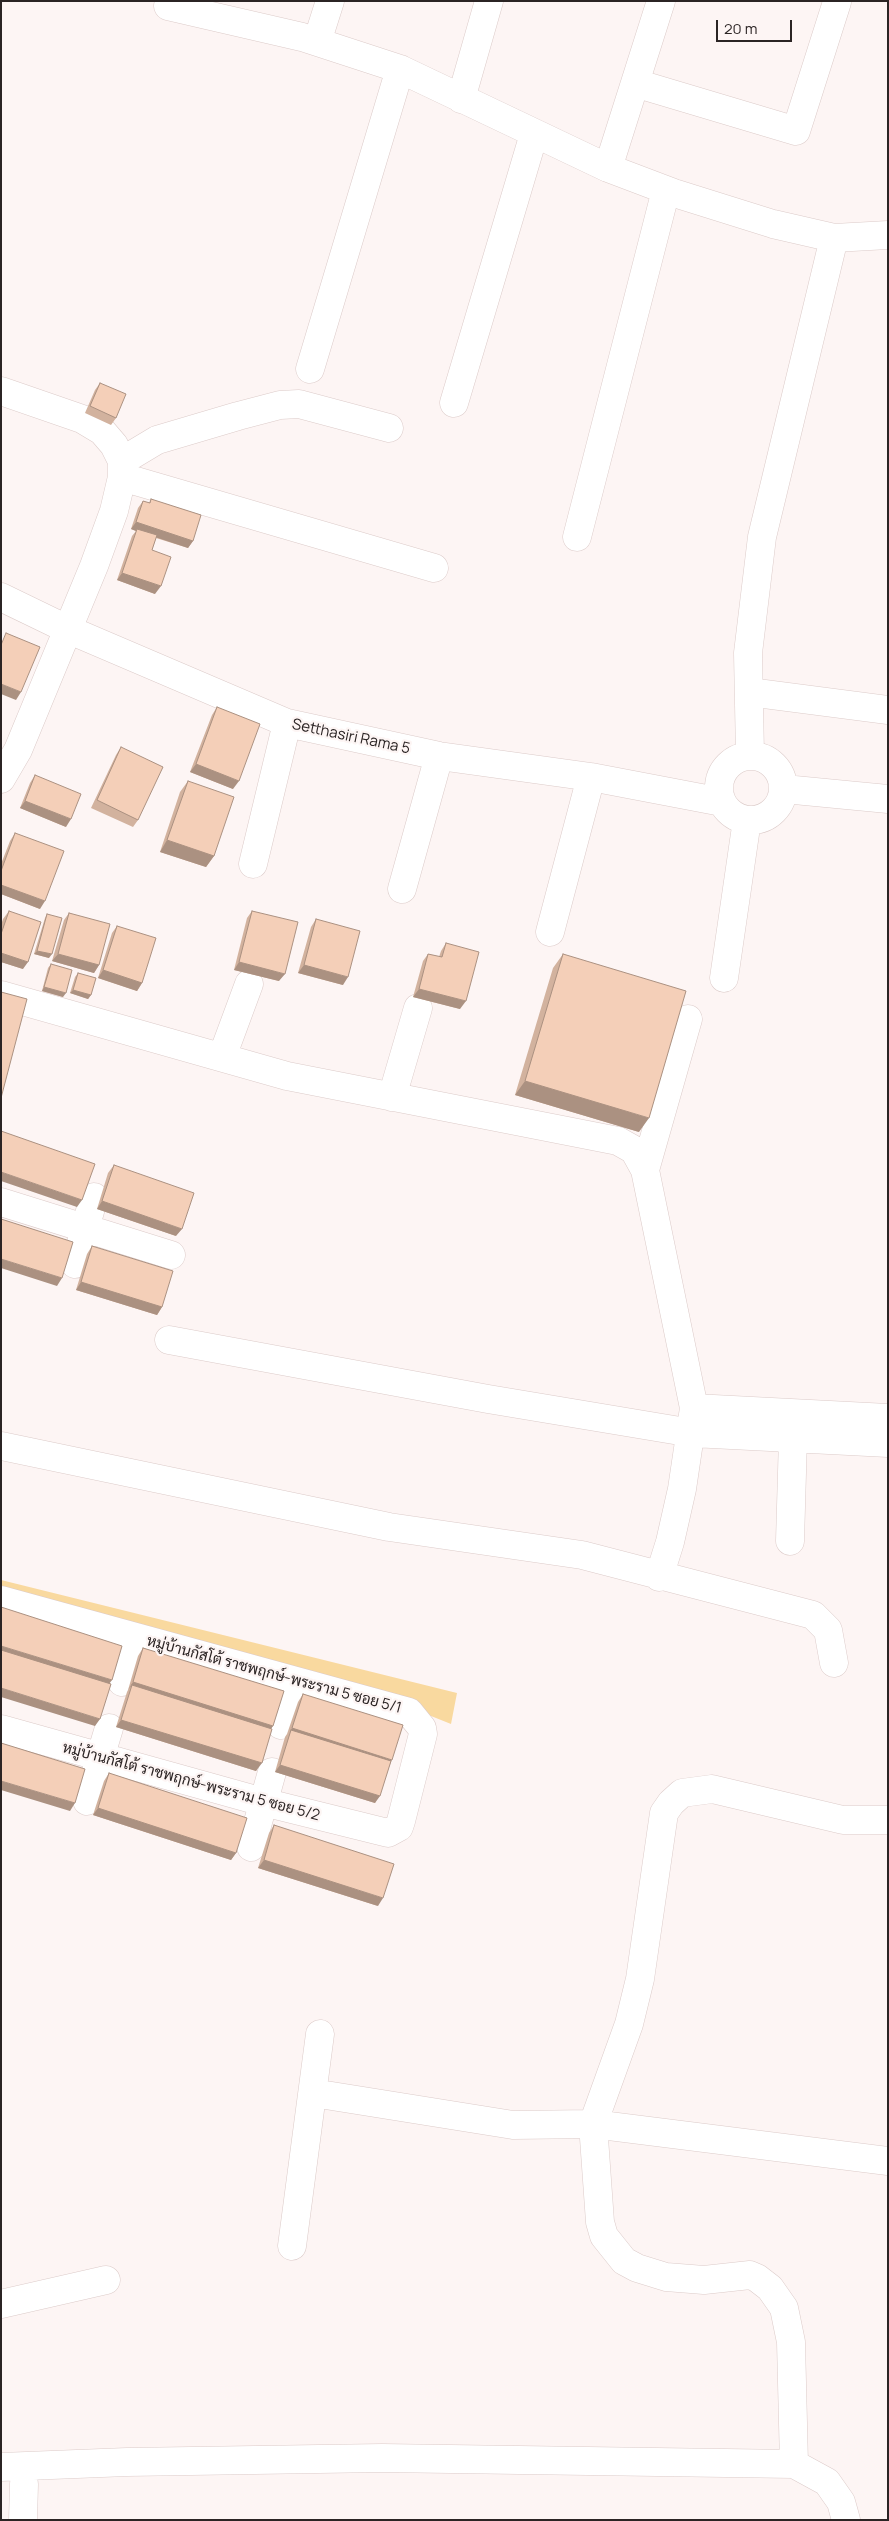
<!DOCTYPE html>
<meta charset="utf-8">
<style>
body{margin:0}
#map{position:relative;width:889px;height:2521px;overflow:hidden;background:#fdf5f4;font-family:Manrope,sans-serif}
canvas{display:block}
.frame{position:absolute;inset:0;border:2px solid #2b2424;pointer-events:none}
.scale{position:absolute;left:716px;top:20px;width:76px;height:22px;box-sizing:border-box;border:2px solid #2b2424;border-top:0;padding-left:6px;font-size:15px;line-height:18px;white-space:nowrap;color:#2b2424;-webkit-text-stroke:4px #fdf5f4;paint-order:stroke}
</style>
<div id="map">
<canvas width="889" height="2521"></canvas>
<div class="frame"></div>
<div class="scale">20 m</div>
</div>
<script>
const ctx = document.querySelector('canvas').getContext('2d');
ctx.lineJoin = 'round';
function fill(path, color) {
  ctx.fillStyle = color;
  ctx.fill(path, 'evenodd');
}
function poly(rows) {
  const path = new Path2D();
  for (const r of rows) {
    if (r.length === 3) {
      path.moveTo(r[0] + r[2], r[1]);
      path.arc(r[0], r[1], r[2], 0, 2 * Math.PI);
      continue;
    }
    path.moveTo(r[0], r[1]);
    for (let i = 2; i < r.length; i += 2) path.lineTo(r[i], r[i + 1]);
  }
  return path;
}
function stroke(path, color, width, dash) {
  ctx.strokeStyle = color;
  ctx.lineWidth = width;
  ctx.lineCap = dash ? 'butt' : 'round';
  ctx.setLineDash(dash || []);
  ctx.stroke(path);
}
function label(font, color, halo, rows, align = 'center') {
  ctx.font = font + ' Manrope,Sarabun,sans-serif';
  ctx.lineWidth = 4.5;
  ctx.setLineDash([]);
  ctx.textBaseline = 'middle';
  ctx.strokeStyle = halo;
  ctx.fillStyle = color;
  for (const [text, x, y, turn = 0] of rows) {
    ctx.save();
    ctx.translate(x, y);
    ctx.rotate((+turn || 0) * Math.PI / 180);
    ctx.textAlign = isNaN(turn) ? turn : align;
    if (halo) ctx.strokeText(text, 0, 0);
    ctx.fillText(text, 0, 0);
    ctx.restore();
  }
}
const green = poly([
 [1,1580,457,1693,451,1724,401,1704,1,1593]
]);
const minor = poly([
 [169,1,168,6,302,37,400,69,608,168,674,193,773,224,834,238,888,235],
 [317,42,330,1],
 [635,83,796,131,837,2],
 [461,99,489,1],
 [608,168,661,1],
 [310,369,400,69],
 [1,391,82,419,102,431,114,445,122,461,122,477,114,511,94,566,18,750,1,779],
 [454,403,534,134],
 [122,461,157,440,238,416,280,405,299,404,389,428],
 [122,477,434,568],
 [577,537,666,190],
 [1,597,67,629,287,723,439,756,591,777,722,802],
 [749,692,888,710],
 [750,755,748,653,762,537,834,238],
 [751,788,32],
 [784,789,888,799],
 [253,864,287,723],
 [402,889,439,756],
 [550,932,591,777],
 [724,978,747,820],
 [1,995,287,1076,618,1141,634,1150,645,1170,694,1408,682,1489,670,1542,659,1577],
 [222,1057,249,984],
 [392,1097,418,1008],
 [645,1170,688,1019],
 [1,1202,171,1255],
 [75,1264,94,1197],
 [169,1340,488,1399,692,1433,888,1443],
 [694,1408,888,1418],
 [1,1446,389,1527,582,1555,813,1615,828,1630,834,1663],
 [790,1541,793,1438],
 [1,1600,409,1712,422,1728,423,1734,401,1821,399,1827,388,1833,263,1802,1,1729],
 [122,1682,135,1637],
 [281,1725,293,1681],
 [87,1801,109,1728],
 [251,1847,272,1772],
 [313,2093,513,2125,593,2124,888,2161],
 [292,2246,320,2034],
 [1,2304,106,2280],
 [794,2464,791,2342,784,2308,770,2288,757,2278,750,2275,704,2280,666,2277,637,2268,624,2261,604,2236,600,2222,593,2124,629,2024,640,1979,664,1813,671,1803,682,1793,712,1789,843,1820,888,1820],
 [1,2467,127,2462,382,2458,794,2464,827,2482,841,2502,846,2520],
 [23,2520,24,2484]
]);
const wall = poly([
 [100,383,116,418,111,425,85,413,95,390],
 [151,499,193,541,188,548,156,538,152,550,155,594,117,580,132,536,136,531,131,529,138,508,143,501,149,503],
 [217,707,233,789,190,772,212,715],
 [121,747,138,820,133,827,91,808,116,755],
 [35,775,66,827,20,808,30,783],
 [188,781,214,856,206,867,160,852,180,792],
 [15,833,40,909,1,894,1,864,10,841],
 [9,911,23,969,1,962,1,925,3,919],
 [252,911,279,981,234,970,247,918],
 [69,913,99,965,94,973,52,961,64,920],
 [47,914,49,958,34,954,45,918],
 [316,919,343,985,298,973,311,927],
 [117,926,142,983,137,991,98,978,112,933],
 [446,943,460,1009,413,997,423,961,428,954,439,957,441,951],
 [563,954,639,1132,515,1095,553,968],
 [51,964,63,997,42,991,48,968],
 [78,973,91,995,88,999,70,993,75,977],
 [114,1165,176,1236,97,1209,108,1173],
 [92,1246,162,1307,157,1315,76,1290,87,1254],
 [143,1648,273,1726,271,1728,256,1771,116,1727,127,1692,128,1690,138,1656],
 [303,1694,391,1762,375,1803,275,1772,285,1737,287,1734,298,1702],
 [109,1773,236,1853,231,1860,93,1815,104,1781],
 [274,1825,378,1906,258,1868,269,1833]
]);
const shadedWall = poly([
 [136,522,193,541,188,548,137,531,137,529,136,531,131,529],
 [122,573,161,586,155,594,117,580],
 [1,684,21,692,16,700,1,694],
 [196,764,239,781,233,789,190,772],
 [25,801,71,819,66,827,20,808],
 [167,840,214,856,206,867,160,852],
 [1,885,45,901,40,909,1,894],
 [37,951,52,954,49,958,34,954],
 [1,953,28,962,23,969,1,962],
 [58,954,99,965,94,973,52,961],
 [239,962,285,974,279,981,234,970],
 [304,965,348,977,343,985,298,973],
 [103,970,142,983,137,991,98,978],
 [44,987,66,993,63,997,42,991],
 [419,989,466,1001,460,1009,413,997],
 [73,990,91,995,88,999,70,993],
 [525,1081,649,1118,639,1132,515,1095],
 [1,1172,82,1200,77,1207,1,1181],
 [102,1201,182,1229,176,1236,97,1209],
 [1,1259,62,1278,57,1286,1,1268],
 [81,1282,162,1307,157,1315,76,1290],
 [1,1646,112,1680,106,1688,1,1655],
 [133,1682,273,1726,268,1733,132,1685,128,1690],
 [1,1688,100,1719,95,1726,1,1697],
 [121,1720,262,1763,256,1771,116,1727],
 [292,1728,392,1760,387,1768,290,1732],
 [280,1765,380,1796,375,1803,275,1772],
 [1,1781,75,1803,70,1811,1,1790],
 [98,1808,236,1853,231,1860,93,1815],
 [264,1860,383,1898,378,1906,258,1868]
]);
const building = poly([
 [100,383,126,394,116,418,90,406,100,383],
 [151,499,201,515,193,541,136,522,143,501,150,503,151,499],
 [137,529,157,535,152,550,171,557,161,586,122,573,137,529],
 [6,633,40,647,21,692,1,684,1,645,6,633],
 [217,707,260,724,239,781,196,764,217,707],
 [121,747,163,767,138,820,97,800,121,747],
 [35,775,81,794,71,819,25,801,35,775],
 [188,781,234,797,214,856,167,840,188,781],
 [15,833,64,851,45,901,1,885,1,871,15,833],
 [9,911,41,922,28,962,1,953,1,934,9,911],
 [252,911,298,922,285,974,239,962,252,911],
 [69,913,110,924,99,965,58,954,69,913],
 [47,914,62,918,52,954,37,951,47,914],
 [316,919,360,931,348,977,304,965,316,919],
 [117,926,156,938,142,983,103,970,117,926],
 [446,943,479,952,466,1001,419,989,428,954,442,957,446,943],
 [563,954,686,991,649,1118,525,1081,563,954],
 [51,964,72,970,66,993,44,987,51,964],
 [78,973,96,978,91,995,73,990,78,973],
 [1,992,27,999,1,1098,1,992],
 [1,1131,95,1164,82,1200,1,1172,1,1131],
 [114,1165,194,1193,182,1229,102,1201,114,1165],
 [1,1219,73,1242,62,1278,1,1259,1,1219],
 [92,1246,173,1271,162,1307,81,1282,92,1246],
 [1,1607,122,1646,112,1680,1,1646,1,1607],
 [143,1648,284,1691,273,1726,133,1682,143,1648],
 [1,1650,111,1684,100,1719,1,1688,1,1650],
 [132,1685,272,1729,262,1763,121,1720,132,1685],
 [303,1694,403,1725,392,1760,292,1728,303,1694],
 [291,1730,391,1761,380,1796,280,1765,291,1730],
 [1,1743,85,1769,75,1803,1,1781,1,1743],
 [109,1773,247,1818,236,1853,98,1808,109,1773],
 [274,1825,394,1864,383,1898,264,1860,274,1825]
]);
const streetNames = [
 ["Setthasiri Rama 5",351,737,12],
 ["หมู่บ้านกัสโต้ ราชพฤกษ์-พระราม 5 ซอย 5/1",274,1675,15],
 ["หมู่บ้านกัสโต้ ราชพฤกษ์-พระราม 5 ซอย 5/2",191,1782,15]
];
fill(green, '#f9d99f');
stroke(minor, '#dccbc9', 29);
stroke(minor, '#fff', 28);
fill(wall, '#d2b29e');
fill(shadedWall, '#ab9181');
fill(building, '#f4cfb8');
stroke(building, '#ab9181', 1);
label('15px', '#2b2424', '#fdf5f4', streetNames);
</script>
